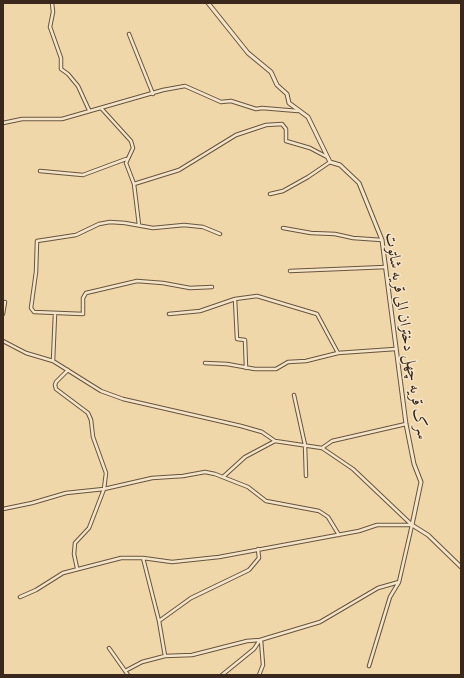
<!DOCTYPE html>
<meta charset="utf-8">
<style>
body{margin:0}
#map{position:relative;width:464px;height:678px;overflow:hidden;background:#f0d7aa;font-family:Alegreya,serif}
canvas{display:block}
.frame{position:absolute;inset:0;border:4px solid #39281b;pointer-events:none}
</style>
<div id="map">
<canvas width="464" height="678"></canvas>
<div class="frame"></div>
</div>
<script>
const ctx = document.querySelector('canvas').getContext('2d');
ctx.lineJoin = 'round';
function poly(rows) {
  const path = new Path2D();
  for (const r of rows) {
    path.moveTo(r[0], r[1]);
    for (let i = 2; i < r.length; i += 2) path.lineTo(r[i], r[i + 1]);
  }
  return path;
}
function stroke(path, color, width, dash) {
  ctx.strokeStyle = color;
  ctx.lineWidth = width;
  ctx.lineCap = dash ? 'butt' : 'round';
  ctx.setLineDash(dash || []);
  ctx.stroke(path);
}
function label(font, color, halo, rows, align = 'center') {
  ctx.font = font + ' Alegreya,Amiri,serif';
  ctx.lineWidth = 3;
  ctx.setLineDash([]);
  ctx.textBaseline = 'middle';
  ctx.strokeStyle = halo;
  ctx.fillStyle = color;
  for (const [text, x, y, turn = 0] of rows) {
    ctx.save();
    ctx.translate(x, y);
    ctx.rotate((+turn || 0) * Math.PI / 180);
    ctx.textAlign = isNaN(turn) ? turn : align;
    if (halo) ctx.strokeText(text, 0, 0);
    ctx.fillText(text, 0, 0);
    ctx.restore();
  }
}
const minor = poly([
 [52,3,53,12,50,27,61,58,61,69,68,74,78,86,89,110],
 [129,34,153,94],
 [101,108,131,141,133,148,126,163,134,184,139,225],
 [3,123,22,119,62,119,163,90,185,86,221,102,231,101,256,109,262,108,298,111],
 [40,171,83,175,126,159],
 [134,184,179,170,236,135,266,125,282,124,286,129,286,141,310,148,327,157],
 [270,194,283,191,308,177,330,162],
 [283,228,311,233,335,234,353,238,382,240],
 [290,271,386,267],
 [212,287,190,288,163,283,137,281,86,293,83,298,83,314,34,312,31,308,36,272,37,241,76,235,99,224,110,222,125,223,153,228,184,225,203,227,220,234],
 [235,299,237,339,245,340,246,368],
 [3,314,5,302],
 [169,314,200,311,235,299,257,296,317,314,338,353],
 [3,341,26,353,53,361,101,391,123,399,241,426,262,432,275,441,322,448,353,469,412,525],
 [53,361,55,314],
 [205,363,227,364,255,369,276,369,288,362,306,361,338,353,395,349],
 [68,370,56,382,55,385,56,389,88,413,91,420,93,437,106,473,104,489,89,528,75,543,74,554,77,568],
 [294,395,305,445,306,476],
 [322,448,332,441,406,424],
 [223,477,245,457,275,441],
 [3,509,32,503,66,493,104,489,152,478,183,476,205,472,215,474,248,487,266,501,319,511,328,517,339,535],
 [143,558,159,621,165,656],
 [20,597,36,590,63,573,121,558,143,558,172,562,219,557,359,531,377,525,412,525],
 [159,621,191,598,249,570,259,558,258,549],
 [109,648,128,675],
 [369,666,390,597,399,582,412,525],
 [125,671,142,662,165,656,192,655,247,641,260,640,320,622,378,588,399,582],
 [222,675,254,649,260,640],
 [259,675,263,665,261,640]
]);
const tertiary = poly([
 [208,3,248,53,271,72,277,85,287,94,289,103,308,117,330,162,340,165,359,183,382,240,406,424,414,464,421,482,412,525,428,535,461,567]
]);
const streetNames = [
 ["سرک قریه چهل دختران الی قریه شاتوت",406,336,81]
];
stroke(minor, '#67543f', 4.5);
stroke(tertiary, '#67543f', 5);
stroke(minor, '#f5e5c8', 2.5);
stroke(tertiary, '#f5e5c8', 3);
label('16px', '#39281b', '#f5e5c8', streetNames);
</script>
